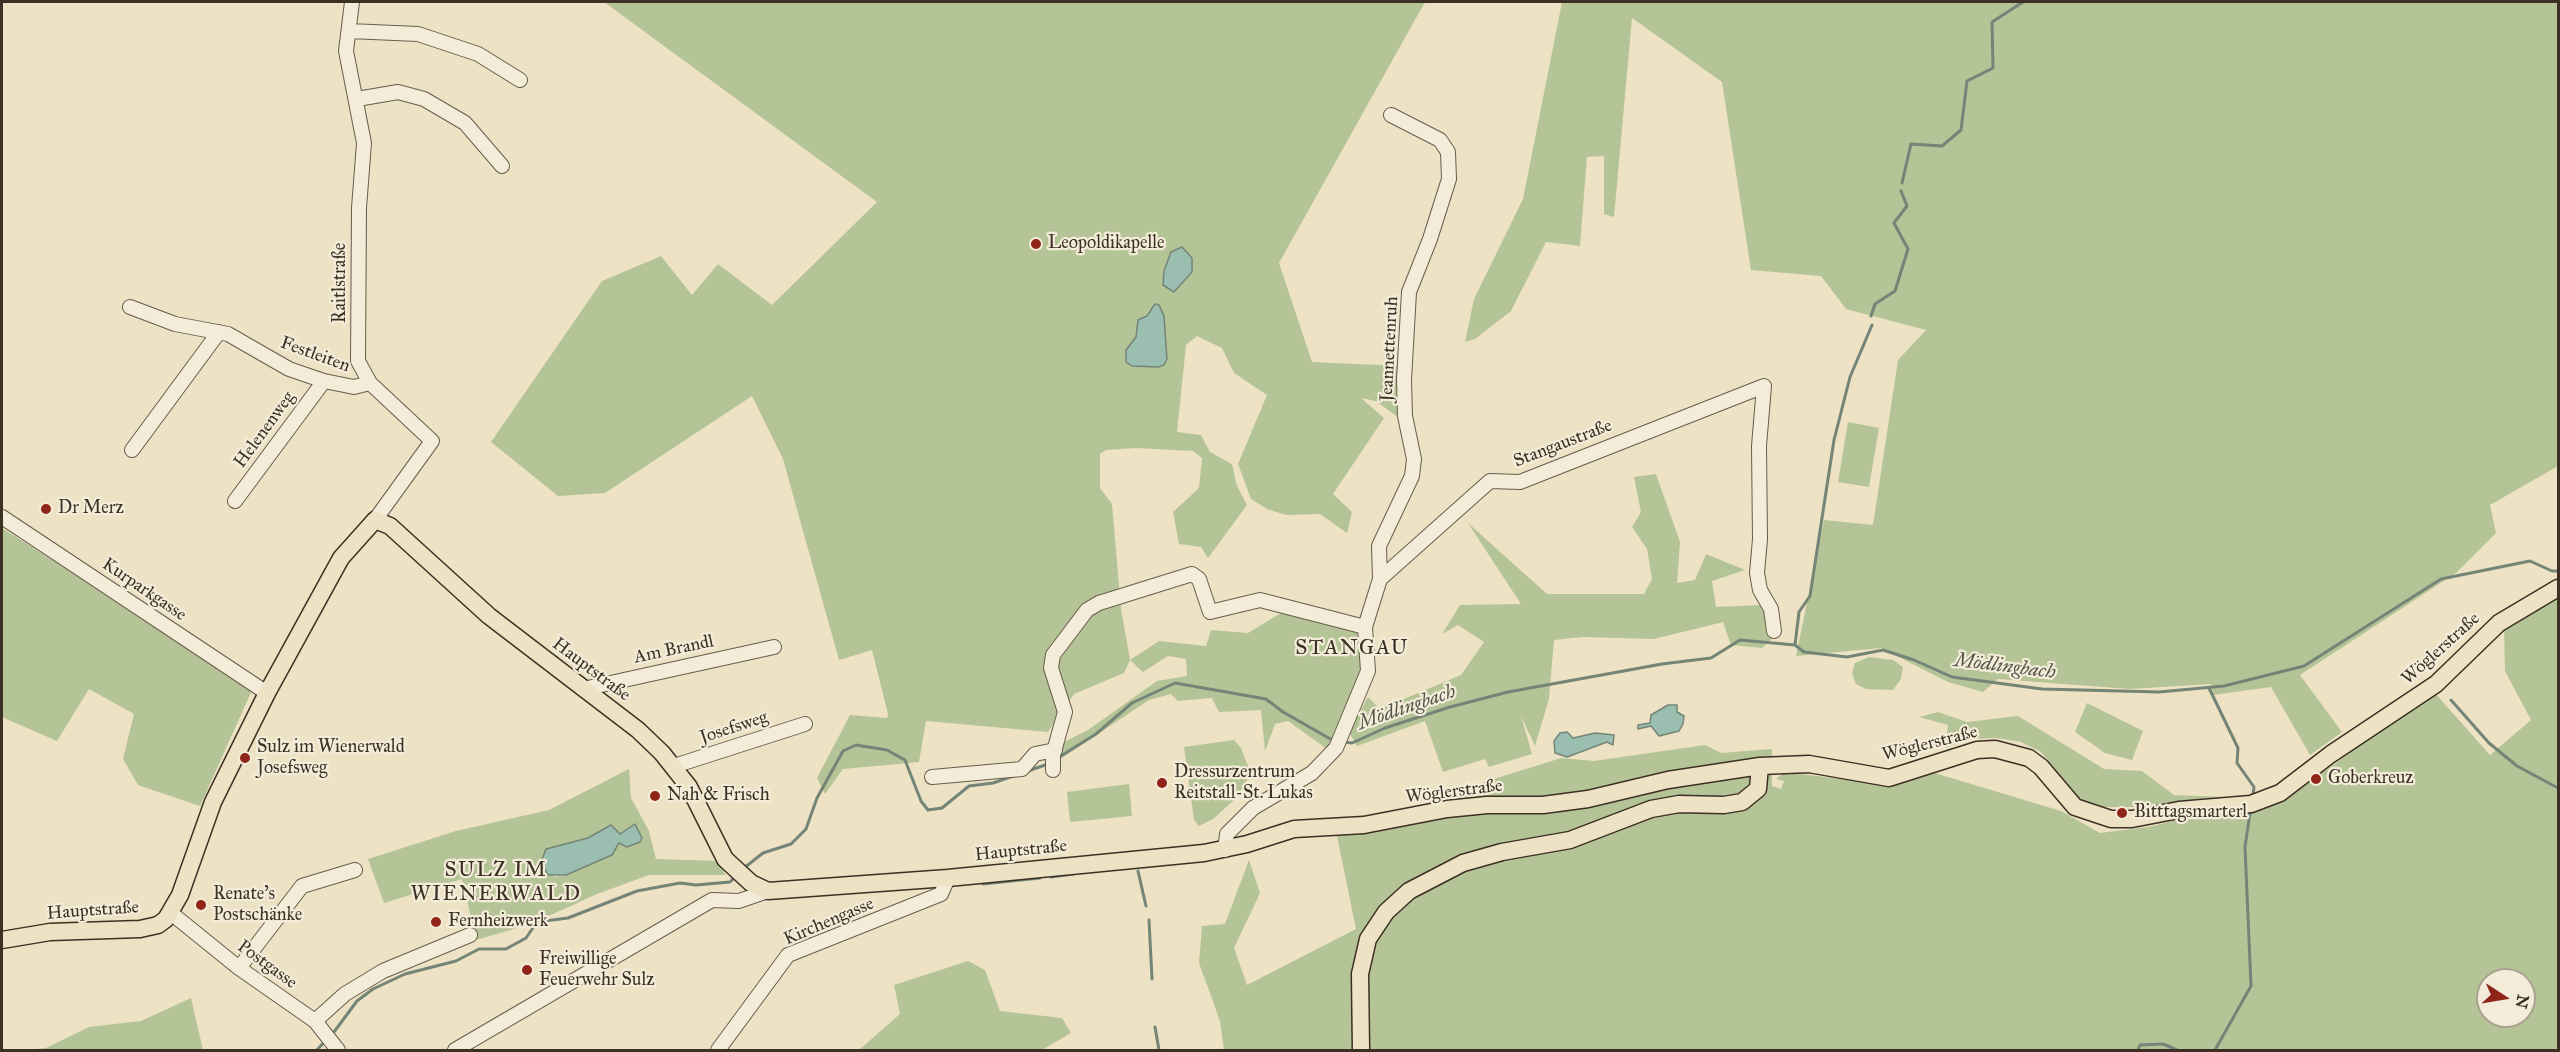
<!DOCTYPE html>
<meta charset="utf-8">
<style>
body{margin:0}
#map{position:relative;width:2560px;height:1052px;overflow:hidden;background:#ede2c4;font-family:"IM FELL Great Primer",serif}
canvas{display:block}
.frame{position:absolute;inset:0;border:3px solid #3c3025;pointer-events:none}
.north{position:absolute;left:2476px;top:968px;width:60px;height:60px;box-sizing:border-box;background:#f3ecd9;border:2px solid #aaa191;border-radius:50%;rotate:102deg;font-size:16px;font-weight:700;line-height:24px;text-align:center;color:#3c3025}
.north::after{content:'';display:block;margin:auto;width:21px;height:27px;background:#8f2418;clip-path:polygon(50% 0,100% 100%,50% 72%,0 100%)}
</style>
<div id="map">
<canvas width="2560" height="1052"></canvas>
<div class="frame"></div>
<div class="north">N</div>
</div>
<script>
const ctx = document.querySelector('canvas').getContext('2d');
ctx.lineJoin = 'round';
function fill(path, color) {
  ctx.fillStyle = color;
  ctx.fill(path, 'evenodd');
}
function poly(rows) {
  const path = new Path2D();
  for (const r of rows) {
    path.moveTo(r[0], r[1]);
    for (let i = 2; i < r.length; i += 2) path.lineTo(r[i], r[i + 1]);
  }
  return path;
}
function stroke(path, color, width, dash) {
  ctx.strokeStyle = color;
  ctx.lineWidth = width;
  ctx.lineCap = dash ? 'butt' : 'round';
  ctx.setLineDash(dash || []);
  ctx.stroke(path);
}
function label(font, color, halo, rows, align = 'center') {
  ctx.font = font + ' "IM FELL Great Primer",serif';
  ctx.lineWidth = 4.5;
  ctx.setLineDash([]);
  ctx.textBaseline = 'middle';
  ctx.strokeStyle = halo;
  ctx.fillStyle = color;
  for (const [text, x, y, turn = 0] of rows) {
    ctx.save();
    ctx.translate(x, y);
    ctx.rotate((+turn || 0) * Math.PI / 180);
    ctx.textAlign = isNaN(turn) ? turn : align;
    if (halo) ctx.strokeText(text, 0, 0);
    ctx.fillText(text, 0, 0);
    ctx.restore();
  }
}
const green = poly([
 [604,2,1425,2,1279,263,1312,362,1399,366,1399,418,1376,401,1361,398,1384,418,1333,494,1352,512,1347,533,1320,514,1286,515,1267,509,1251,499,1238,464,1267,395,1234,373,1222,348,1197,336,1186,345,1177,432,1201,435,1210,452,1232,464,1237,486,1247,505,1208,558,1201,547,1179,544,1173,512,1199,488,1202,458,1193,451,1136,448,1106,450,1100,454,1100,488,1112,504,1121,609,1130,660,1159,641,1206,646,1211,630,1248,633,1286,610,1362,631,1362,668,1327,749,1288,721,1275,724,1265,751,1261,710,1219,712,1212,698,1178,701,1171,694,1149,700,1062,758,1062,743,1088,730,1157,681,1187,676,1186,659,1168,656,1143,672,1130,660,1124,673,1074,694,1048,732,926,721,919,762,843,769,825,794,817,778,850,715,887,718,888,714,872,650,839,660,783,459,752,396,605,493,558,496,491,442,602,281,661,256,692,295,718,264,772,305,877,202],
 [1149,310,1132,366,1127,350,1136,337],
 [1562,2,2558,2,2558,466,2490,505,2496,533,2456,573,2300,675,2342,732,2310,755,2271,687,2213,695,2211,684,2130,689,1998,679,1983,692,1948,682,1881,648,1796,656,1824,520,1873,525,1898,360,1926,330,1846,309,1821,276,1751,270,1722,82,1632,18,1614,217,1604,214,1604,156,1587,157,1580,246,1546,242,1511,311,1475,339,1465,342,1474,299,1523,199],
 [1848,422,1879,428,1869,487,1838,482],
 [1656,474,1680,542,1677,583,1695,580,1706,554,1745,570,1712,581,1716,607,1762,605,1773,638,1762,648,1731,645,1723,622,1654,639,1582,637,1554,640,1549,699,1535,746,1521,716,1532,754,1489,767,1485,759,1443,772,1425,721,1357,746,1349,732,1368,697,1380,709,1461,675,1484,642,1458,625,1442,634,1460,605,1521,604,1468,523,1547,594,1644,594,1652,579,1647,549,1632,527,1641,512,1634,477],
 [2,528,253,688,200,806,138,785,123,759,134,714,89,689,57,741,2,717],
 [2558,577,2558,1050,1224,1050,1220,1021,1199,963,1202,926,1225,924,1249,860,1260,893,1234,948,1247,985,1356,929,1337,836,1428,822,1430,799,1561,758,1594,761,1705,745,1721,753,1772,749,1772,786,1781,789,1784,781,1776,779,1785,772,1872,783,1928,771,2061,811,2100,833,2148,827,2195,816,2239,814,2272,803,2328,769,2433,691,2490,755,2531,720,2505,671,2504,627],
 [2488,980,2524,980,2524,1016,2488,1016],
 [1869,657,1893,660,1903,667,1901,679,1893,690,1866,689,1856,684,1852,673,1855,663],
 [2087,703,2143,731,2132,760,2105,753,2075,732],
 [1938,712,1967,722,2018,716,2104,769,2142,771,2174,795,2226,797,2153,807,2099,807,2080,801,2041,752,2021,742,1996,738,1971,739,1945,748,1948,725,1919,717],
 [1234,740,1241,748,1250,771,1245,785,1233,801,1213,819,1199,826,1194,820,1184,747],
 [629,769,631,798,649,831,656,859,719,861,725,875,649,875,597,894,531,924,476,940,462,879,384,903,368,859,456,831,549,810],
 [620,834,611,855,566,875,554,877,546,850,588,838],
 [1129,784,1132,816,1070,822,1067,792],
 [968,961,985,970,1000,1011,1062,1018,1071,1033,1042,1050,859,1050,900,1014,894,985],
 [191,998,203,1050,24,1050,46,1048,89,1027,141,1021]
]);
const water = poly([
 [1182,247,1192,258,1192,272,1174,292,1163,285,1164,271,1171,252,1182,247],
 [1155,304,1159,305,1164,316,1167,359,1164,365,1158,367,1132,366,1126,362,1126,350,1136,337,1138,320,1147,316,1155,304],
 [1668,705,1677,705,1677,712,1684,716,1683,724,1679,731,1659,736,1651,726,1638,729,1638,725,1650,723,1651,715,1668,705],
 [1567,732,1573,738,1595,733,1614,735,1613,745,1607,742,1567,757,1555,753,1554,741,1560,733,1567,732],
 [635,824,642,838,640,842,627,847,619,843,612,855,566,875,548,875,541,862,546,849,588,838,611,825,620,834,635,824]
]);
const stream = poly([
 [1902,183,1911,144,1942,146,1961,130,1967,81,1993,68,1992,22,2023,2],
 [1871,316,1875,304,1895,291,1908,249,1894,223,1907,206,1901,191],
 [1795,645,1799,612,1810,596,1834,440,1850,377,1872,325],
 [2209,688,2238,748,2237,763,2254,787,2253,795],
 [2451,700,2489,743,2517,766,2558,788],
 [1343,742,1352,743,1385,728,1450,707,1508,692,1662,664,1711,658,1740,640,1795,645,1804,652,1847,657,1883,650,1914,660,1952,677,2042,689,2159,692,2224,686,2304,666,2441,579,2530,561,2552,571,2558,571],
 [1056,759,1096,734,1132,703,1175,683,1266,699,1283,712,1334,741],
 [744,868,763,853,791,844,806,829,817,798,843,751,856,745,887,750,905,760,921,801,928,810,942,808,969,786,993,783,1048,764],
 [1138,871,1146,906],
 [1051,877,1073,874],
 [983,884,1040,878],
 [1149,920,1152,979],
 [1155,1027,1159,1050],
 [331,1036,357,1001,373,989,405,974,456,961,479,949,506,949,526,938,537,922,568,918,637,891,680,883,696,885,730,882,735,877],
 [317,1050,326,1040],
 [2138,1050,2140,1045,2163,1044,2177,1050],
 [2215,1050,2251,986,2245,847,2250,813]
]);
const minor = poly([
 [352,2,346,51,364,143,359,208,358,361,370,383,432,441,375,520],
 [349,31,418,34,478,54,520,80],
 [357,99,398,92,424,99,465,123,502,166],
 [130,307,175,324,228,334,289,369,324,381,354,387,370,383],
 [132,450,219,332],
 [235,501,324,381],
 [2,517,267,693],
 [1380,579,1379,546,1412,476,1414,459,1405,416,1404,380,1409,292,1430,239,1449,179,1448,152,1440,140,1391,115],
 [583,689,774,647],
 [674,766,805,724],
 [1053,770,1053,755,1065,712,1051,668,1053,655,1087,610,1099,603,1192,574,1199,579,1210,612,1260,600,1365,627],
 [932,777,1022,769,1035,754,1055,750],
 [1225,850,1227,834,1253,808,1312,773,1336,748,1368,671,1365,627,1380,579,1490,481,1520,482,1764,386,1759,446,1760,539,1757,573,1760,590,1771,609,1774,631],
 [171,913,239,968,315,1021,338,1050],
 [239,968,302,886,355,870],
 [315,1021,345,994,383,971,470,935],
 [455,1050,712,900,739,901,768,891],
 [718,1050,788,955,941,894,948,878]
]);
const major = poly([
 [2,940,50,932,140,929,158,925,166,919,180,895,213,802,267,693,341,558,375,520,390,526,489,616,638,730,662,753,689,787,725,859,751,883,768,891,948,878,1204,853,1247,844,1294,829,1364,825,1447,809,1487,805,1543,805,1588,799,1668,780,1760,766,1809,764,1889,778,1977,750,1995,749,2029,758,2041,767,2075,807,2111,819,2132,819,2179,810,2251,804,2280,793,2331,754,2436,684,2499,623,2558,588],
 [1361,1050,1360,974,1368,939,1386,912,1409,891,1463,863,1502,852,1570,840,1651,809,1679,804,1724,805,1742,802,1758,789,1760,766]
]);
const markers = [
 [1036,244,6,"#8f2418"],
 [46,509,6,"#8f2418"],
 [245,758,6,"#8f2418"],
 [2316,779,6,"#8f2418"],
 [1162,783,6,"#8f2418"],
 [655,796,6,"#8f2418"],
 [2122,813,6,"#8f2418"],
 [201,905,6,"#8f2418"],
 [436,922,6,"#8f2418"],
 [527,970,6,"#8f2418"]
];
const poiNames = [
 ["Leopoldikapelle",1048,244],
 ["Dr Merz",58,509],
 ["Sulz im Wienerwald",257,748],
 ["Josefsweg",257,769],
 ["Dressurzentrum",1174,773],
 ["Reitstall-St. Lukas",1174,794],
 ["Goberkreuz",2328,779],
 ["Nah & Frisch",667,796],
 ["Bitttagsmarterl",2134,813],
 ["Renate's",213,895],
 ["Postschänke",213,916],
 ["Fernheizwerk",448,922],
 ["Freiwillige",539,960],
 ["Feuerwehr Sulz",539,981]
];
const streetNames = [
 ["Raitlstraße",341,283,-90],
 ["Jeannettenruh",1390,349,-87],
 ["Festleiten",315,355,20],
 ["Helenenweg",265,430,-54],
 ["Stangaustraße",1563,444,-21],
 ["Kurparkgasse",144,590,34],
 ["Wöglerstraße",2441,649,-42],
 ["Am Brandl",674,650,-12],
 ["Hauptstraße",591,670,37],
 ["Josefsweg",734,728,-18],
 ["Wöglerstraße",1930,744,-14],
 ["Wöglerstraße",1454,792,-7],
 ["Hauptstraße",1021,851,-6],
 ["Hauptstraße",93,911,-4],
 ["Kirchengasse",829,922,-23],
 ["Postgasse",267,965,36]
];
const waterNames = [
 ["Mödlingbach",2005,667,7],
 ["Mödlingbach",1407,708,-19]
];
const quarterNames = [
 ["STANGAU",1352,649],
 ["SULZ IM",496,871],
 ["WIENERWALD",496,895]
];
fill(green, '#b5c496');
fill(water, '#9abeb0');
stroke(water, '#748578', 1.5);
stroke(stream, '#748578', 3);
stroke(minor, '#685c4d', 16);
stroke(major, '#3c3025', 19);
stroke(minor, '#f3ecd9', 14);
stroke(major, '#ede2c4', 16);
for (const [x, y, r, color] of markers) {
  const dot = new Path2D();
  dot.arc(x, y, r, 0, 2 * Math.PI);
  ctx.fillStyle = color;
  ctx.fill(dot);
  stroke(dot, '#f3ecd9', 2);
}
label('18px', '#3c3025', '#f3ecd9', poiNames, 'left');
label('18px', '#3c3025', '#f3ecd9', streetNames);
label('italic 20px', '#545448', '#f3ecd9', waterNames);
ctx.letterSpacing = '1.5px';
label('21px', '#3c3025', '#f3ecd9', quarterNames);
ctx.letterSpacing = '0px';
</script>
